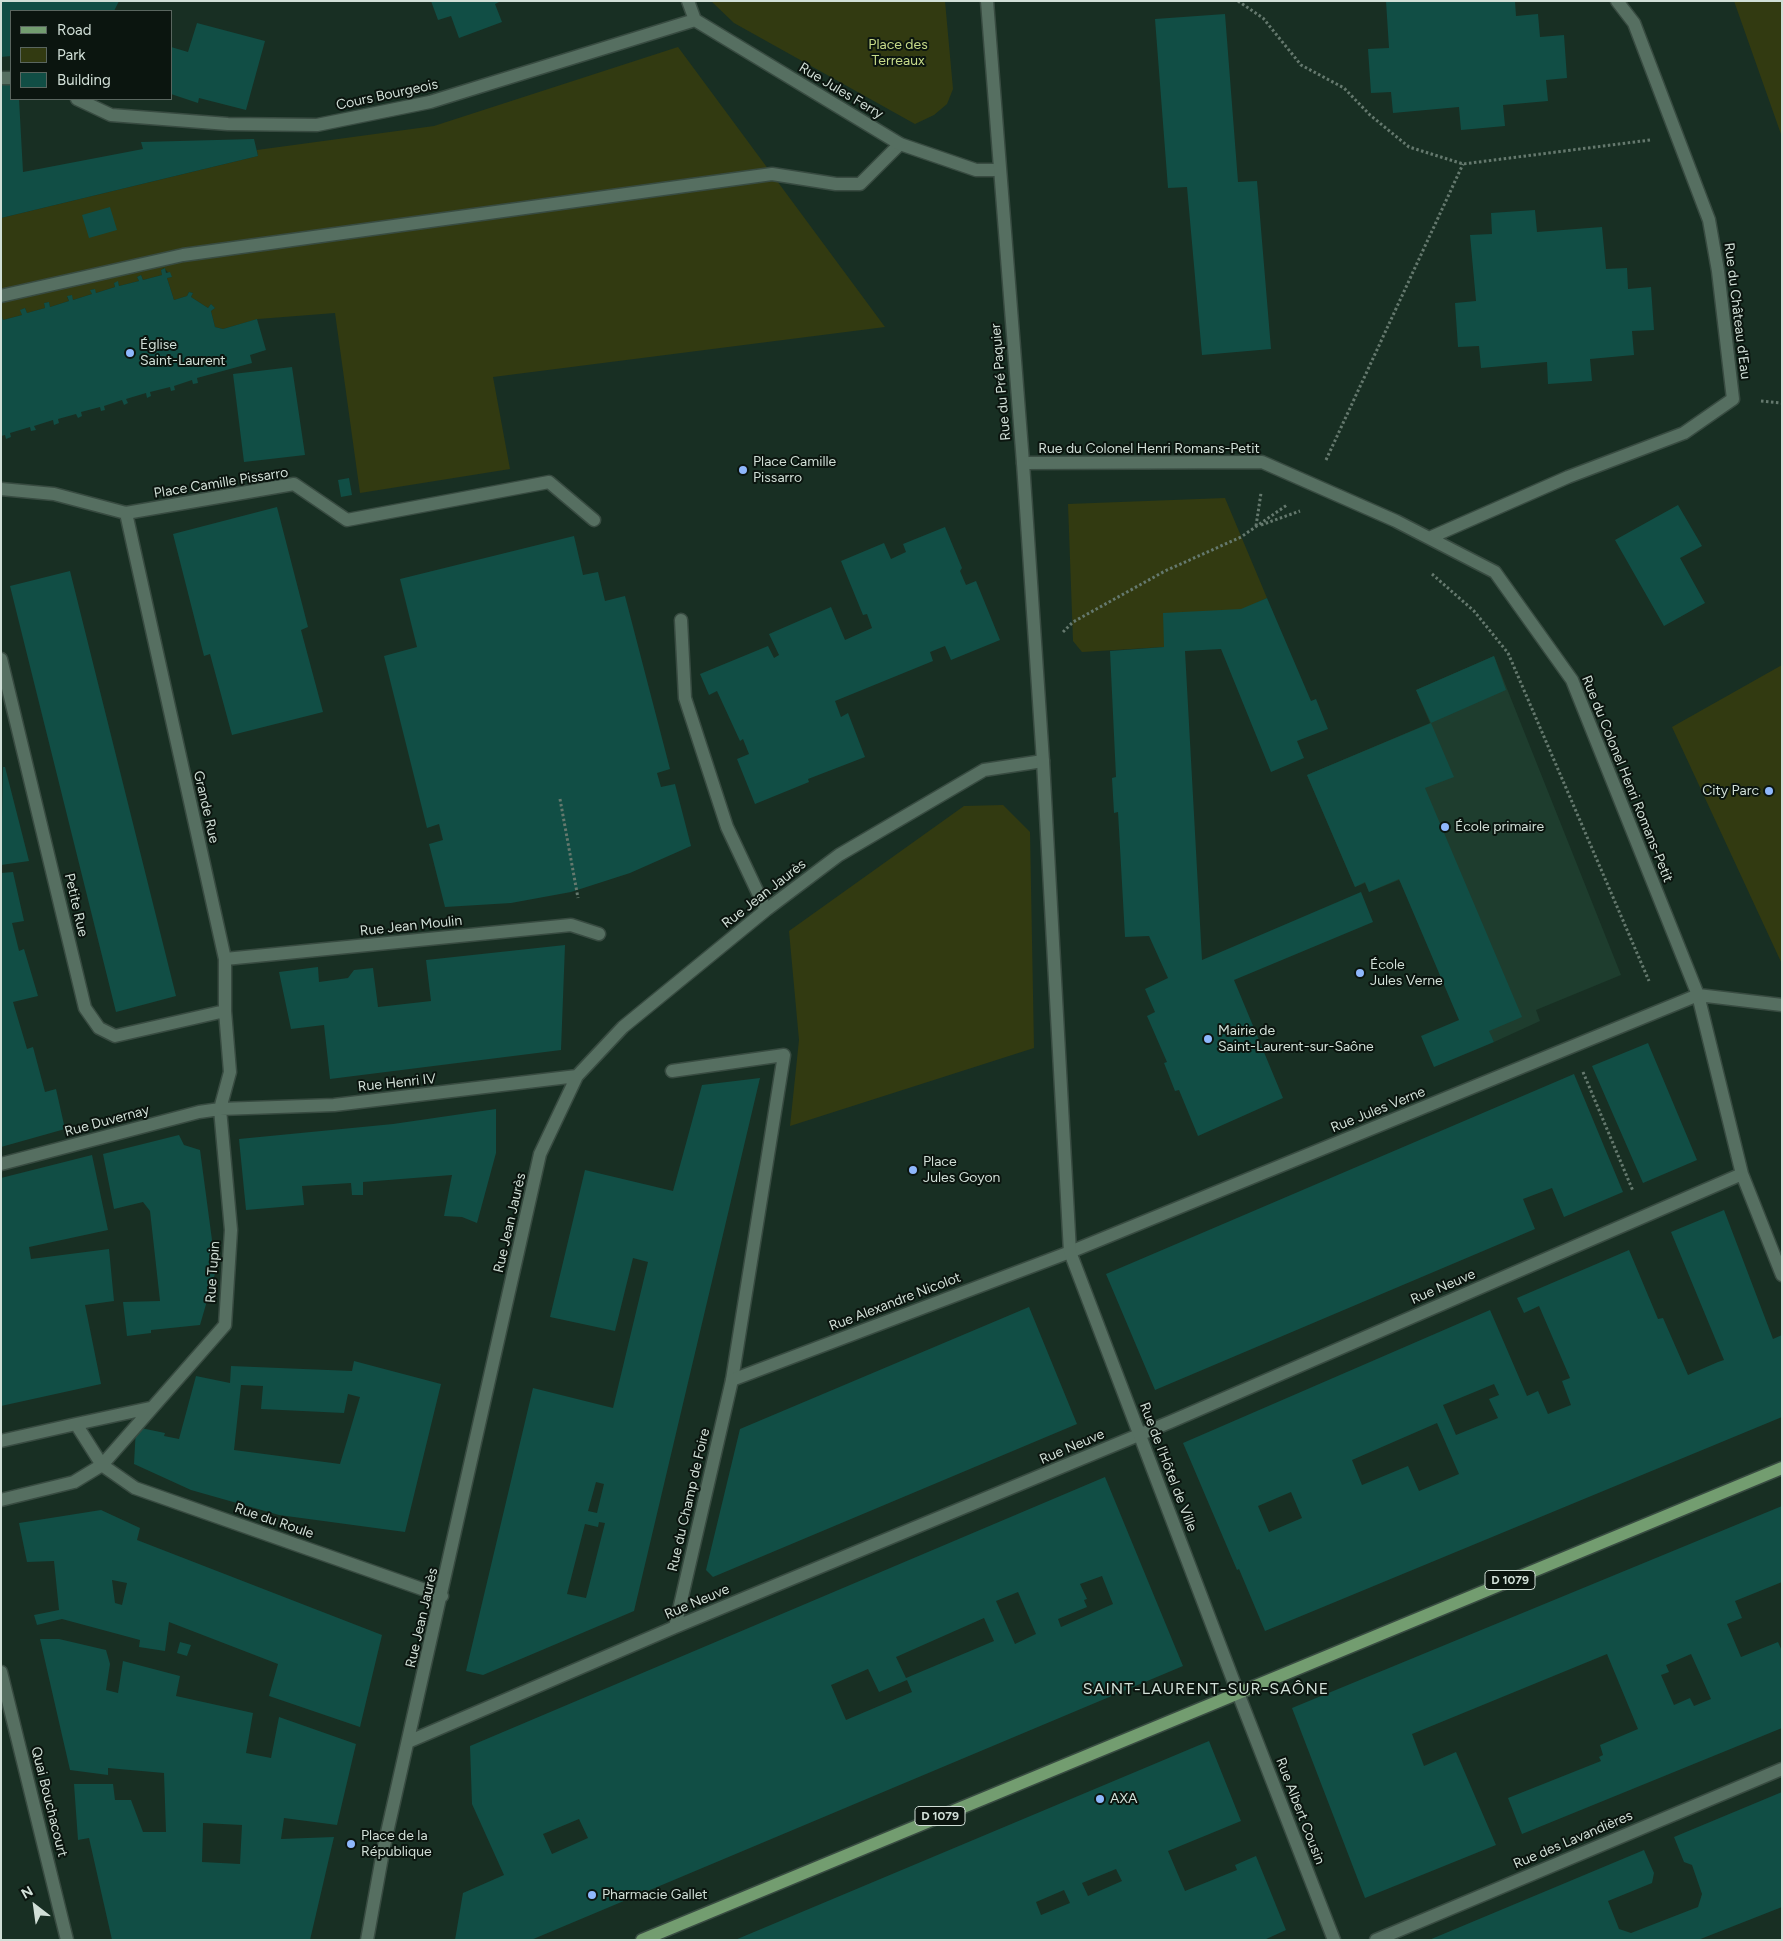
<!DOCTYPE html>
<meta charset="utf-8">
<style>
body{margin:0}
#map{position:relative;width:1783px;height:1941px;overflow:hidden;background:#182f23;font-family:Figtree,sans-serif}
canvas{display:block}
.frame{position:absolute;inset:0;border:2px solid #d1dfd7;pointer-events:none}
.legend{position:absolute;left:10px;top:10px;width:162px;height:90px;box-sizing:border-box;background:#0b150f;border:1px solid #5a665f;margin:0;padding:6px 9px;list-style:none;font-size:15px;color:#d1dfd7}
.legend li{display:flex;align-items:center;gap:10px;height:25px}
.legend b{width:25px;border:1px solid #5a665f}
.north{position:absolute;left:10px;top:1881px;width:50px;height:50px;-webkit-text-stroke:4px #0b150f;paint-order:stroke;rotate:330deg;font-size:14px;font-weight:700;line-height:20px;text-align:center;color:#d1dfd7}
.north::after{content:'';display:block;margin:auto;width:18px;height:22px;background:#d1dfd7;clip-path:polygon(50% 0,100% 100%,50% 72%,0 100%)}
</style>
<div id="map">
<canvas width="1783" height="1941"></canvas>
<div class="frame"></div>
<ul class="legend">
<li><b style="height:6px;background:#739d70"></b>Road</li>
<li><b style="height:14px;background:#323a11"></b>Park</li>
<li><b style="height:14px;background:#114e45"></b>Building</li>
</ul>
<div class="north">N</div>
</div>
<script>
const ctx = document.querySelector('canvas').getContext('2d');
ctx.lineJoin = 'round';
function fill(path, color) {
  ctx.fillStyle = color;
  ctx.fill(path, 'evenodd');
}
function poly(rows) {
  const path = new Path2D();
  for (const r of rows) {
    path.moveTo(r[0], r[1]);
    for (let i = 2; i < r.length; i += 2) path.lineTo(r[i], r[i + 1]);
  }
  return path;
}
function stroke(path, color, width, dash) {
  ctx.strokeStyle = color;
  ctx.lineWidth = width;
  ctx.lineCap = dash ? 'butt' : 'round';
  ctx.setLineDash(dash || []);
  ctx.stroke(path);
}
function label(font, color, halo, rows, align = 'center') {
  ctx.font = font + ' Figtree,sans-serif';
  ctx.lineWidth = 4;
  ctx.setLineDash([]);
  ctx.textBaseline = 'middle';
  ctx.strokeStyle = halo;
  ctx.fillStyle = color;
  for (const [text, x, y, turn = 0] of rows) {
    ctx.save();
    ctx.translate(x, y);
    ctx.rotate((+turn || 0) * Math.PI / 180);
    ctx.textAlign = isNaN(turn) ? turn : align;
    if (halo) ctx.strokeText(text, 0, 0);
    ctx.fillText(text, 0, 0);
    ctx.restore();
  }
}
const built = poly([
 [1494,656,1621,975,1536,1010,1540,1021,1494,1042,1399,880,1369,892,1365,883,1355,887,1307,775,1430,723,1416,690]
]);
const green = poly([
 [711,1,945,1,953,89,947,104,934,115,915,124,734,23],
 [1734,1,1782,1,1782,137],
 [678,47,885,327,493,377,510,469,360,493,335,313,258,319,223,329,215,327,211,311,215,308,211,304,208,308,191,297,193,293,189,292,187,296,174,300,167,278,172,277,164,268,161,270,162,275,143,280,141,275,137,277,139,281,119,286,118,282,114,283,115,287,96,293,94,289,91,290,92,294,73,300,71,295,67,297,69,301,50,307,49,302,44,303,45,308,27,313,25,308,21,310,22,315,3,320,1,315,1,218,258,156,257,150,434,126],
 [1225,498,1267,598,1164,647,1082,652,1073,641,1068,504],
 [1782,665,1782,964,1672,727],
 [1003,805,1030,832,1034,1048,790,1126,799,1040,789,931,964,806]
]);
const building = poly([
 [1,1,119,1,114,11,11,11,11,56,1,57],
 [431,1,501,1,495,4,502,22,459,38,451,16,438,20],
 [1386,1,1515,1,1516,16,1538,14,1540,37,1564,35,1567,78,1546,80,1548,101,1503,105,1505,126,1461,130,1459,107,1393,113,1391,92,1371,93,1368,49,1389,48],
 [1225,14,1238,182,1257,181,1271,349,1202,355,1187,187,1168,188,1155,19],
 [197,23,265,41,246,110,199,98,198,103,171,94,171,47,188,52],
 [1,85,11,85,11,99,19,99,23,172,143,149,141,142,254,139,258,156,1,218],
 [110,207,117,230,89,238,82,215],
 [1535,210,1537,232,1602,227,1606,269,1627,268,1628,289,1651,287,1654,330,1632,331,1634,355,1590,359,1592,381,1548,384,1547,362,1481,368,1479,346,1458,347,1455,303,1476,301,1470,235,1492,234,1491,213],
 [165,268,166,273,170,272,172,277,167,278,174,300,187,296,189,292,193,293,191,297,208,308,211,304,215,308,211,311,215,327,223,329,257,319,266,350,250,355,252,363,197,378,198,383,193,384,192,380,174,386,175,390,171,391,170,387,150,392,151,396,147,398,146,393,126,399,128,403,124,405,122,400,104,406,105,410,101,411,100,407,81,412,82,416,78,418,76,414,58,419,59,423,54,425,53,420,34,426,36,430,31,431,30,427,10,433,11,437,6,439,5,435,1,436,1,314,3,320,22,315,20,310,25,308,27,313,45,308,44,303,49,302,50,307,69,301,67,296,72,295,73,300,92,294,90,290,95,289,96,293,115,287,114,283,118,281,119,286,139,281,137,277,141,275,143,280,162,275,161,270],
 [292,367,305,455,244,462,233,374],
 [349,478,352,495,341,497,338,480],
 [1678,505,1702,546,1680,558,1705,603,1664,626,1615,540],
 [277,507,308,627,301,630,323,712,232,735,210,654,204,656,173,534],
 [945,527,962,568,960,571,966,585,976,581,1000,640,951,660,945,646,930,652,933,661,835,701,841,717,848,713,865,757,808,779,809,782,755,804,737,759,749,754,743,739,740,741,717,691,709,695,700,674,768,646,774,658,779,655,769,634,831,607,845,640,872,628,867,614,863,615,841,561,884,543,891,559,906,552,903,544],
 [574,536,583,575,598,572,605,601,625,596,670,769,657,773,661,787,675,784,691,846,630,873,571,892,511,903,445,907,429,844,443,840,439,824,427,828,384,656,417,647,400,579],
 [70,571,176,996,116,1012,10,586],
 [1267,598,1311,701,1316,699,1328,729,1297,741,1304,758,1271,772,1221,649,1185,651,1202,960,1361,892,1373,922,1234,980,1283,1098,1198,1136,1179,1090,1175,1091,1164,1063,1167,1062,1147,1016,1155,1012,1145,989,1168,978,1149,936,1125,937,1118,812,1114,813,1112,778,1116,777,1110,651,1164,647,1163,613,1241,609],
 [1494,656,1506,690,1431,723,1416,690],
 [1431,723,1454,777,1425,788,1522,1017,1489,1031,1494,1042,1434,1067,1421,1036,1459,1020,1399,879,1369,892,1365,882,1355,887,1307,775],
 [3,767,5,767,29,861,1,865],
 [13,872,24,921,12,923,19,951,24,949,38,996,13,1002,27,1049,33,1047,45,1092,56,1089,65,1129,1,1147,1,873],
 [565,945,561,1050,330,1079,324,1025,291,1029,279,972,318,967,319,982,348,978,354,970,373,968,378,1007,431,1001,426,960],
 [1648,1043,1697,1160,1643,1183,1592,1066],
 [1574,1074,1623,1192,1564,1217,1552,1188,1523,1199,1535,1229,1155,1390,1106,1274],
 [760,1078,634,1611,483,1675,466,1671,533,1388,613,1408,648,1262,633,1258,615,1331,550,1317,585,1170,673,1191,702,1085],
 [596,1482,604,1484,597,1513,588,1511],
 [599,1522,605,1523,586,1598,567,1594,585,1524,598,1527],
 [496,1109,496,1153,477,1223,462,1217,444,1216,452,1175,363,1182,363,1195,352,1195,351,1183,302,1186,304,1205,246,1210,239,1139,393,1124],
 [179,1135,184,1145,200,1150,216,1270,200,1325,151,1330,151,1333,127,1336,123,1302,160,1301,150,1211,143,1202,114,1209,103,1154],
 [92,1155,108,1230,29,1247,31,1259,109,1249,114,1301,85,1305,101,1384,1,1406,1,1178],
 [1724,1210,1773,1339,1782,1335,1782,1417,1265,1631,1239,1569,1237,1570,1183,1443,1490,1310,1527,1396,1538,1391,1548,1414,1571,1405,1562,1381,1570,1378,1539,1306,1524,1313,1517,1298,1629,1250,1658,1319,1663,1318,1688,1375,1718,1362,1724,1360,1671,1232],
 [1494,1384,1499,1395,1489,1399,1498,1418,1456,1435,1443,1405],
 [1437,1423,1459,1474,1419,1491,1408,1466,1362,1485,1352,1460],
 [1291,1492,1302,1518,1269,1532,1258,1506],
 [1029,1307,1077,1424,713,1577,706,1570,740,1429],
 [354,1361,441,1384,405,1532,279,1515,191,1490,134,1464,136,1427,165,1433,164,1436,179,1439,196,1376,230,1383,231,1366,352,1371],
 [241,1385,263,1386,261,1409,344,1413,348,1394,360,1397,340,1464,234,1450],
 [1105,1477,1183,1666,531,1940,455,1940,463,1893,504,1875,472,1804,470,1746],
 [1102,1576,1113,1604,1061,1627,1058,1619,1087,1607,1084,1600,1087,1599,1080,1584],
 [1018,1592,1036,1634,1015,1644,996,1601],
 [984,1618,994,1641,906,1678,896,1657],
 [868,1669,879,1692,907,1680,912,1692,846,1720,831,1685],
 [579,1819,588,1838,552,1854,543,1834],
 [1782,1506,1782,1582,1735,1601,1742,1618,1727,1624,1741,1657,1778,1642,1782,1651,1782,1728,1522,1834,1508,1798,1601,1761,1599,1757,1603,1755,1600,1745,1638,1729,1607,1654,1412,1734,1424,1766,1456,1752,1496,1845,1365,1898,1292,1708],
 [1691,1654,1711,1699,1694,1706,1690,1698,1674,1705,1661,1675,1669,1672,1666,1665],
 [101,1510,140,1528,137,1540,382,1635,360,1727,269,1696,278,1664,169,1622,165,1651,139,1647,140,1640,62,1619,37,1625,34,1615,59,1610,54,1561,27,1562,19,1523],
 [112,1580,127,1583,122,1605,115,1603],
 [40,1639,59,1639,106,1650,110,1664,106,1690,118,1693,123,1661,180,1676,176,1696,253,1713,246,1753,271,1758,279,1717,356,1744,337,1825,284,1818,281,1839,334,1837,310,1940,112,1940,89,1838,78,1840,74,1784,113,1784,115,1800,131,1800,143,1832,166,1832,164,1773,108,1768,108,1775,70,1770],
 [203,1823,242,1825,240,1864,202,1862],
 [180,1642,191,1645,187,1656,177,1653],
 [1209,1741,1241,1821,1168,1851,1185,1891,1237,1870,1235,1865,1256,1856,1286,1930,1264,1940,735,1940],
 [1116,1869,1122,1881,1088,1896,1082,1883],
 [1064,1890,1070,1903,1041,1915,1036,1902],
 [1782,1792,1782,1907,1698,1940,1429,1940,1644,1850,1654,1873,1652,1883,1608,1901,1619,1929,1631,1933,1698,1907,1702,1894,1692,1865,1684,1862,1674,1837]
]);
const path = poly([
 [1238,1,1263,18,1301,65,1344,88,1370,115,1409,147,1463,164,1650,140],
 [1761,401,1782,403],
 [1326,460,1463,164],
 [1261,525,1300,511],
 [1256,526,1261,493],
 [1432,574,1474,611,1508,653,1649,981],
 [1063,632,1073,622,1165,571,1241,537,1287,505],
 [560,799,578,898],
 [1583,1072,1633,1191]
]);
const lane = poly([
 [1,296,183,255,772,174,836,184,860,184,900,144],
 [672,1071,784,1055,732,1380]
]);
const street = poly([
 [688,1,695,20,900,144,976,170,999,170],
 [1,78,11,78],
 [77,99,111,115,228,124,317,125,430,102,695,20],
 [1023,463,1262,462,1396,521,1495,572,1572,680,1698,995,1742,1174,1782,1275],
 [1,489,54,494,126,513,294,484,347,520,549,482,594,520],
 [1429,538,1568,477,1684,433,1733,399,1718,271,1709,220,1634,23,1617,1],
 [681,620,685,698,727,827,766,910],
 [1,659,85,1008,99,1028,115,1036,225,1011],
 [225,959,571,925,599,934],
 [1,1164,199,1112,220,1109,334,1105,577,1076],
 [76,1424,150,1408],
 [1,1441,76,1424,102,1465,135,1488,442,1596],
 [1,1500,74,1482,102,1465,225,1325,231,1230,220,1109,230,1072,225,1011,225,959,126,513],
 [675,1627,732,1380,1070,1252,1698,995,1782,1005],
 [1,1672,67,1940],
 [1238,1693,1334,1940],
 [410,1741,675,1627,1170,1422,1742,1174],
 [367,1940,384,1846,540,1154,577,1076,623,1027,766,910,839,855,984,770,1043,761],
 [1376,1940,1782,1769]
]);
const secondary = poly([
 [987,1,1023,463,1043,761,1070,1252,1238,1693]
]);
const primary = poly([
 [642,1940,1782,1468]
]);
const markers = [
 [130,353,5,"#8fb8fd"],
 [743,470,5,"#8fb8fd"],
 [1769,791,5,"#8fb8fd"],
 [1445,827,5,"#8fb8fd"],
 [1360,973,5,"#8fb8fd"],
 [1208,1039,5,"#8fb8fd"],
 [913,1170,5,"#8fb8fd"],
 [1100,1799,5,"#8fb8fd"],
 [351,1844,5,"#8fb8fd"],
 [592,1895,5,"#8fb8fd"]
];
const shields = [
 [1510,1580,50],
 [940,1816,50]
];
const shieldNames = [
 ["D 1079",1510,1580],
 ["D 1079",940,1816]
];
const parkNames = [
 ["Place des",898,45],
 ["Terreaux",898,61]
];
const streetNames = [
 ["Rue Jules Ferry",841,91,31],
 ["Cours Bourgeois",387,95,-12],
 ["Rue du Château d'Eau",1737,311,83],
 ["Rue du Pré Paquier",1001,382,-95],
 ["Rue du Colonel Henri Romans-Petit",1149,449],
 ["Place Camille Pissarro",221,483,-9],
 ["Rue du Colonel Henri Romans-Petit",1627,779,68],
 ["Grande Rue",206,807,77],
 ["Rue Jean Jaurès",764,894,-38],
 ["Petite Rue",76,905,77],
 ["Rue Jean Moulin",411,926,-6],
 ["Rue Henri IV",397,1083,-6],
 ["Rue Jules Verne",1378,1110,-22],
 ["Rue Duvernay",107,1121,-15],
 ["Rue Jean Jaurès",510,1223,-77],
 ["Rue Tupin",213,1272,-86],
 ["Rue Neuve",1443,1287,-23],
 ["Rue Alexandre Nicolot",895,1302,-21],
 ["Rue Neuve",1072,1447,-23],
 ["Rue de l'Hôtel de Ville",1168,1467,69],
 ["Rue du Champ de Foire",689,1500,-77],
 ["Rue du Roule",274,1521,19],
 ["Rue Neuve",697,1602,-23],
 ["Rue Jean Jaurès",422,1618,-77],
 ["Quai Bouchacourt",49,1802,76],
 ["Rue Albert Cousin",1300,1811,69],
 ["Rue des Lavandières",1573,1840,-23]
];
const poiNames = [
 ["Église",140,345],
 ["Saint-Laurent",140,361],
 ["Place Camille",753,462],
 ["Pissarro",753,478],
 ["City Parc",1759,791,"right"],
 ["École primaire",1455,827],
 ["École",1370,965],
 ["Jules Verne",1370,981],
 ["Mairie de",1218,1031],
 ["Saint-Laurent-sur-Saône",1218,1047],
 ["Place",923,1162],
 ["Jules Goyon",923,1178],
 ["AXA",1110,1799],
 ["Place de la",361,1836],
 ["République",361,1852],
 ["Pharmacie Gallet",602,1895]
];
const quarterNames = [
 ["SAINT-LAURENT-SUR-SAÔNE",1206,1689]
];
fill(built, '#1e3d2e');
fill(green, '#323a11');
fill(building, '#114e45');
stroke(lane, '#384b41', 15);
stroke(street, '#384b41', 15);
stroke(secondary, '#384b41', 15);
stroke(primary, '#384b41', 15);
stroke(path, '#65796e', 3, [2.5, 2.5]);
stroke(lane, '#566f61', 12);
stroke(street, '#566f61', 12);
stroke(secondary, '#566f61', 12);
stroke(primary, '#739d70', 12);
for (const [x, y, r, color] of markers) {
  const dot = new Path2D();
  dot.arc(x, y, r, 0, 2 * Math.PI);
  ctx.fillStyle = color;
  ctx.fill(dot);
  stroke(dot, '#0b150f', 2);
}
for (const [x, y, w] of shields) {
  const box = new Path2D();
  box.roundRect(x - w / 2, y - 9.5, w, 19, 4);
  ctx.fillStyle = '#0b150f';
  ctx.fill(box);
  stroke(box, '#d1dfd7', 1);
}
label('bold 12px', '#d1dfd7', null, shieldNames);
label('14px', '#c7db89', '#0b150f', parkNames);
label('14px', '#d1dfd7', '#0b150f', streetNames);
label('14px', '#d1dfd7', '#0b150f', poiNames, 'left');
ctx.letterSpacing = '1px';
label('16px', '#d1dfd7', '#0b150f', quarterNames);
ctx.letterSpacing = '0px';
</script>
